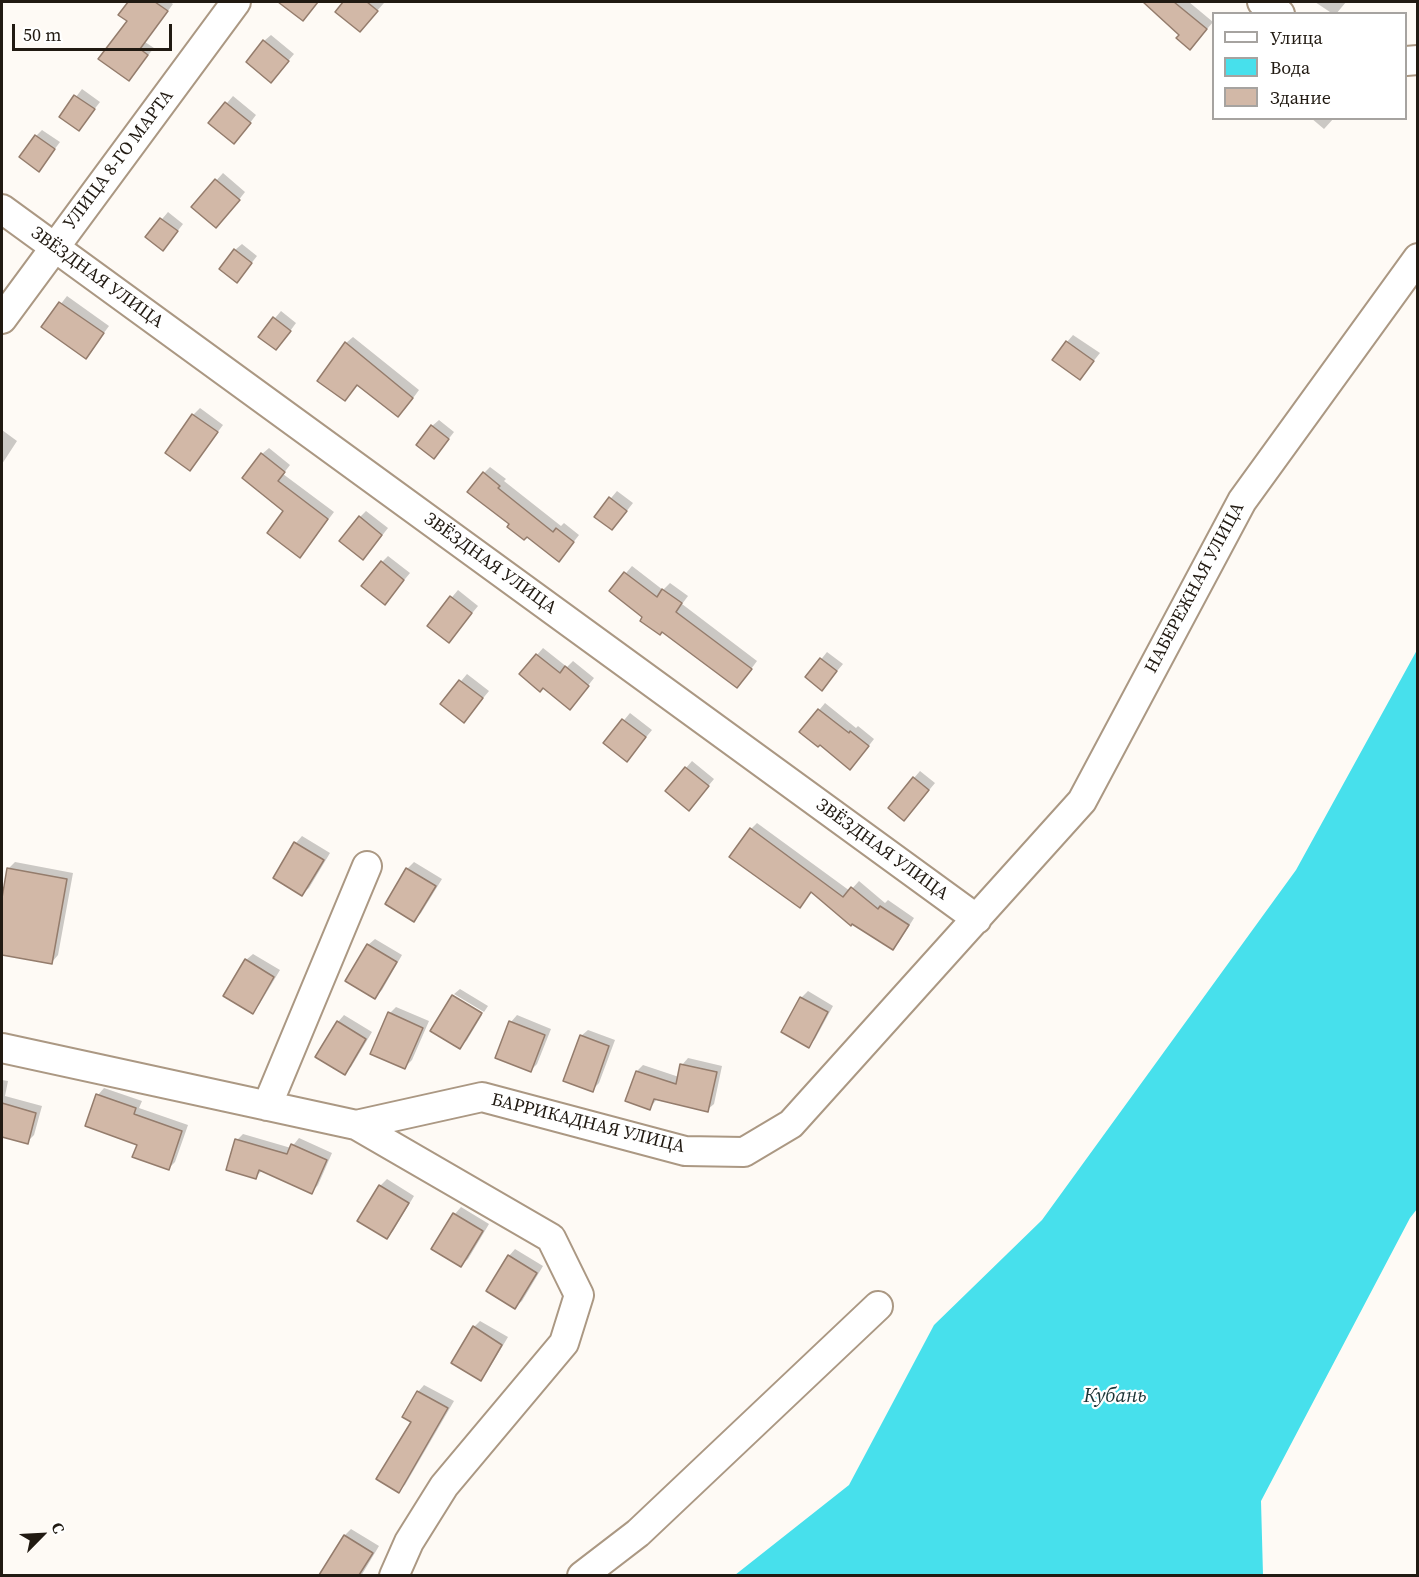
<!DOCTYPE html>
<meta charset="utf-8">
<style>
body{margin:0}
#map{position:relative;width:1419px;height:1577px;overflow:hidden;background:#fefaf5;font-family:"Source Serif 4",serif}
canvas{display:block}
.frame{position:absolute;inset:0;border:3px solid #211a12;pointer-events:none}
.legend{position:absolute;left:1212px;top:12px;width:195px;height:108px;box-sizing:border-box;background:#fff;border:2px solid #a6a3a0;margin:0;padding:8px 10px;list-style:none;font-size:18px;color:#211a12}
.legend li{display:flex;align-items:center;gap:12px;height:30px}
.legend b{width:30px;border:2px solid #a6a3a0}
.north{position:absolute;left:12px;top:1505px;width:60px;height:60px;-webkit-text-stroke:4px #fff;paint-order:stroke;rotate:66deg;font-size:16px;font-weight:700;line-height:24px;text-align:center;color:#211a12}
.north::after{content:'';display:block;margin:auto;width:21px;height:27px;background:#211a12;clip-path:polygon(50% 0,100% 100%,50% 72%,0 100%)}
.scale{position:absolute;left:12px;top:24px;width:160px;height:27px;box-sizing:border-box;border:3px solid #211a12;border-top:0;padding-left:8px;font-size:18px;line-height:21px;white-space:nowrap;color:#211a12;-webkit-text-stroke:4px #fff;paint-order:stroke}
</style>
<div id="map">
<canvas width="1419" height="1577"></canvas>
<div class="frame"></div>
<ul class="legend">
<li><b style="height:8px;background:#fff"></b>Улица</li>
<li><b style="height:16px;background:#47e0ec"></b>Вода</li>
<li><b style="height:16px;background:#d2b8a7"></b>Здание</li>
</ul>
<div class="north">С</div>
<div class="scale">50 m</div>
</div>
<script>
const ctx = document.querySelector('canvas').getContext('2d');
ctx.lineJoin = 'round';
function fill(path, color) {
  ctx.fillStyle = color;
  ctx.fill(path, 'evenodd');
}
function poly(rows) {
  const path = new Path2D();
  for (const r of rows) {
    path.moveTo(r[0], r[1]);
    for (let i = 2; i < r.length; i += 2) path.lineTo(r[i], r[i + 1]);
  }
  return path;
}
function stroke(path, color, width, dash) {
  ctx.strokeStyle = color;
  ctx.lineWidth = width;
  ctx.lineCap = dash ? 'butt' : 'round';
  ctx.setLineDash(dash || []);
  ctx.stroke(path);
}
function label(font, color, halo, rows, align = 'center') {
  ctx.font = font + ' "Source Serif 4",serif';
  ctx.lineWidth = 4.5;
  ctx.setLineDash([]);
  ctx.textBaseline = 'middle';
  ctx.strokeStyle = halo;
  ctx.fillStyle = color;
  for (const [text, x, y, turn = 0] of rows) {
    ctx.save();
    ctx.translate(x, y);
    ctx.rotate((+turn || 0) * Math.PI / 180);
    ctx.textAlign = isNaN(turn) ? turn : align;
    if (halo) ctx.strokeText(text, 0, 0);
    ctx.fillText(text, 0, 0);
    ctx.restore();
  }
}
const water = poly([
 [1417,650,1417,1209,1410,1218,1261,1501,1263,1575,735,1575,849,1485,934,1325,1042,1220,1296,870]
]);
const shadow = poly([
 [130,2,170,2,173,4,145,42,154,48,129,79,129,21,120,14],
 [345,2,381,2,384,3,360,30,337,11],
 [1150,2,1189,2,1213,22,1197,41,1181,34,1148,4],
 [1315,2,1346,2,1336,14,1333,14],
 [271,35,294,54,277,74,264,41],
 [82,89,100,102,79,129,61,117],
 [233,96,256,115,240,136,210,123],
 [1311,118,1334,118,1324,129],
 [42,130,60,142,39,170,36,136],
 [223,173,245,192,223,220,193,207],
 [168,212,183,224,169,242,147,237],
 [242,244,257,256,243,274,235,250],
 [67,296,109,326,86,357,43,327],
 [281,311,296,323,282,342,260,336],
 [1073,335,1100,353,1080,378,1067,342],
 [353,337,419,390,405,409,358,384,345,399,346,343],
 [200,408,223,425,190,469,193,415],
 [439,420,454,432,440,450,432,426],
 [2,430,17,441,2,464],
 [269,448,290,465,283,474,334,512,306,549,285,511,262,454],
 [490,467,506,479,504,481,561,526,564,523,579,535,565,553,511,523,484,473],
 [617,491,633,503,618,522,596,516],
 [366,511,388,528,370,551,360,517],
 [388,556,410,573,391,596,382,562],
 [632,566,663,590,670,583,688,596,682,604,757,661,743,680,663,630,611,591],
 [458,590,478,606,455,634,429,625],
 [543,648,567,667,573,661,594,678,576,701,537,655],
 [827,652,843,664,822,689,807,677],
 [467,674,489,691,470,714,442,704],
 [825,703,856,728,858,726,874,739,857,761,801,732],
 [630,713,652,730,633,753,605,743],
 [692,761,714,779,695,802,686,768],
 [920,771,935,783,911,812,914,778],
 [757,823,850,891,859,881,885,903,888,900,914,918,899,942,892,948,812,891,800,906,751,829],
 [302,836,330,853,309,888,302,894,275,878,296,843],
 [15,862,73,873,58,955,52,962,2,953,2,907,8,869],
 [414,862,442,879,421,913,414,920,387,903,408,868],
 [375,939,402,955,382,990,375,997,368,945],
 [253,954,280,970,259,1005,252,1012,246,960],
 [460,989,488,1006,484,1012,454,994],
 [808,991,833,1006,815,1039,808,1046,801,998],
 [453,997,482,1015,467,1040,460,1047],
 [396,1007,429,1021,412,1060,405,1067,390,1013],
 [344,1015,372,1032,351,1067,344,1073,338,1022],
 [517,1015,551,1029,537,1064,531,1070,511,1022],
 [588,1030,615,1040,599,1083,592,1090,581,1036],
 [688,1058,722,1066,714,1104,707,1110,657,1099,650,1108,637,1071,643,1065,679,1077,682,1065],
 [2,1080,8,1081,5,1096,42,1106,34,1135,27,1142,2,1135],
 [104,1088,142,1101,139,1108,188,1125,175,1162,169,1168,139,1144,98,1095],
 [243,1134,291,1148,299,1138,332,1153,318,1185,312,1192,263,1170,255,1177,237,1140],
 [387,1179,414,1196,393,1231,387,1237,380,1186],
 [461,1207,489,1224,468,1259,461,1265,455,1214],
 [515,1249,543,1266,522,1301,515,1307,509,1256],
 [480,1321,508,1337,487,1372,480,1379,474,1327],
 [424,1385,454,1401,405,1485,399,1491,418,1392],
 [351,1529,379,1546,361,1576,332,1576,324,1570,345,1535]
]);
const building = poly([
 [128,2,155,2,168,11,140,49,148,55,129,81,98,59,127,21,118,15,128,2],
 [278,2,318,2,303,21,278,2],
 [343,2,367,2,378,11,360,32,335,12,343,2],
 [1143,2,1174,2,1207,29,1190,50,1176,38,1179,35,1143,2],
 [263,40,289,61,271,83,246,62,263,40],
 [74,95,95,109,79,131,59,117,74,95],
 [225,102,251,123,234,144,208,123,225,102],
 [35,135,55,149,39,172,19,157,35,135],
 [215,179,240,200,216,228,191,207,215,179],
 [160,218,178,231,163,251,145,237,160,218],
 [234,249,252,263,237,283,219,269,234,249],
 [59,302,104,333,86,359,41,327,59,302],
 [273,317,291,331,276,350,258,337,273,317],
 [1066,341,1094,361,1080,380,1052,360,1066,341],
 [345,342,413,398,398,417,357,385,345,401,317,381,345,342],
 [192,414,218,432,190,471,165,453,192,414],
 [431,425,449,439,434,459,416,445,431,425],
 [261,453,285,472,278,481,328,519,300,558,267,533,283,511,242,478,261,453],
 [483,472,500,486,498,488,553,532,556,528,574,542,559,562,527,537,524,540,507,527,509,524,467,492,483,472],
 [609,497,627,511,612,530,594,517,609,497],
 [359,516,382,535,363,560,339,541,359,516],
 [381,561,404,580,385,605,361,586,381,561],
 [624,572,657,597,662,589,682,603,676,612,752,669,737,688,662,632,660,635,640,621,642,617,609,591,624,572],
 [450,596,472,613,449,643,427,626,450,596],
 [536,654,560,673,565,666,589,686,570,710,543,688,540,692,519,674,536,654],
 [820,658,837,671,822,691,805,677,820,658],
 [459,680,483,698,464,723,440,704,459,680],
 [818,709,849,733,850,731,869,746,850,770,820,745,818,747,799,732,818,709],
 [622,719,646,737,627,762,603,743,622,719],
 [685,767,709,786,689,811,665,791,685,767],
 [913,777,929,790,904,821,888,808,913,777],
 [750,828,843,897,851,887,878,909,880,906,909,925,893,950,852,924,851,926,811,892,800,908,729,857,750,828],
 [294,842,324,860,302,896,273,878,294,842],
 [7,868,67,879,52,964,2,955,2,898,7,868],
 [406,868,436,886,414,922,385,904,406,868],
 [367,944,397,962,375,999,345,981,367,944],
 [245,959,274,977,253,1014,223,996,245,959],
 [452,995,482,1013,460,1049,430,1031,452,995],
 [800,997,828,1012,809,1048,781,1032,800,997],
 [388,1012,423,1028,405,1069,370,1054,388,1012],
 [337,1021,366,1039,345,1075,315,1057,337,1021],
 [509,1021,545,1035,531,1072,495,1058,509,1021],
 [580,1035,609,1046,593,1092,563,1081,580,1035],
 [680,1064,717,1072,708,1112,654,1099,650,1110,625,1101,636,1071,676,1084,680,1064],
 [96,1094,136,1108,134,1114,182,1131,169,1170,132,1157,137,1145,85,1126,96,1094],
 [2,1103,36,1113,28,1144,2,1137,2,1103],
 [235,1139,287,1154,291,1144,327,1160,312,1194,259,1170,256,1179,226,1170,235,1139],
 [379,1185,409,1203,387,1239,357,1221,379,1185],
 [453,1213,483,1231,461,1267,431,1249,453,1213],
 [508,1255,537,1273,515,1309,486,1291,508,1255],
 [473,1326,502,1345,481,1381,451,1363,473,1326],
 [417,1391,448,1408,399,1493,376,1479,411,1422,402,1417,417,1391],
 [344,1535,373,1553,359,1575,319,1575,344,1535]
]);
const minor = poly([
 [1262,2,1280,14],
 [1406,61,1418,60],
 [2,209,977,919],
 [2,319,236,2],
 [2,1048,356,1125,551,1238,579,1295,564,1343,444,1486,409,1542,394,1576],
 [267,1106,367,866],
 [356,1125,482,1097,685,1151,744,1152,791,1124,1082,801,1242,501,1418,258],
 [582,1576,638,1533,878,1306]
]);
const streetNames = [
 ["УЛИЦА 8-ГО МАРТА",119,160,-53],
 ["ЗВЁЗДНАЯ УЛИЦА",97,278,36],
 ["ЗВЁЗДНАЯ УЛИЦА",490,564,36],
 ["НАБЕРЕЖНАЯ УЛИЦА",1195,588,-62],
 ["ЗВЁЗДНАЯ УЛИЦА",882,850,36],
 ["БАРРИКАДНАЯ УЛИЦА",588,1124,14]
];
const waterNames = [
 ["Кубань",1115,1397]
];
fill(water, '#47e0ec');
fill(shadow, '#0003');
fill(building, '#d2b8a7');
stroke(building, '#947c6c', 1.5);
stroke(minor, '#ab9883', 32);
stroke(minor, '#fff', 28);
label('18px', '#211a12', '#fff', streetNames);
label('italic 20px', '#1a3335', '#fff', waterNames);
</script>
